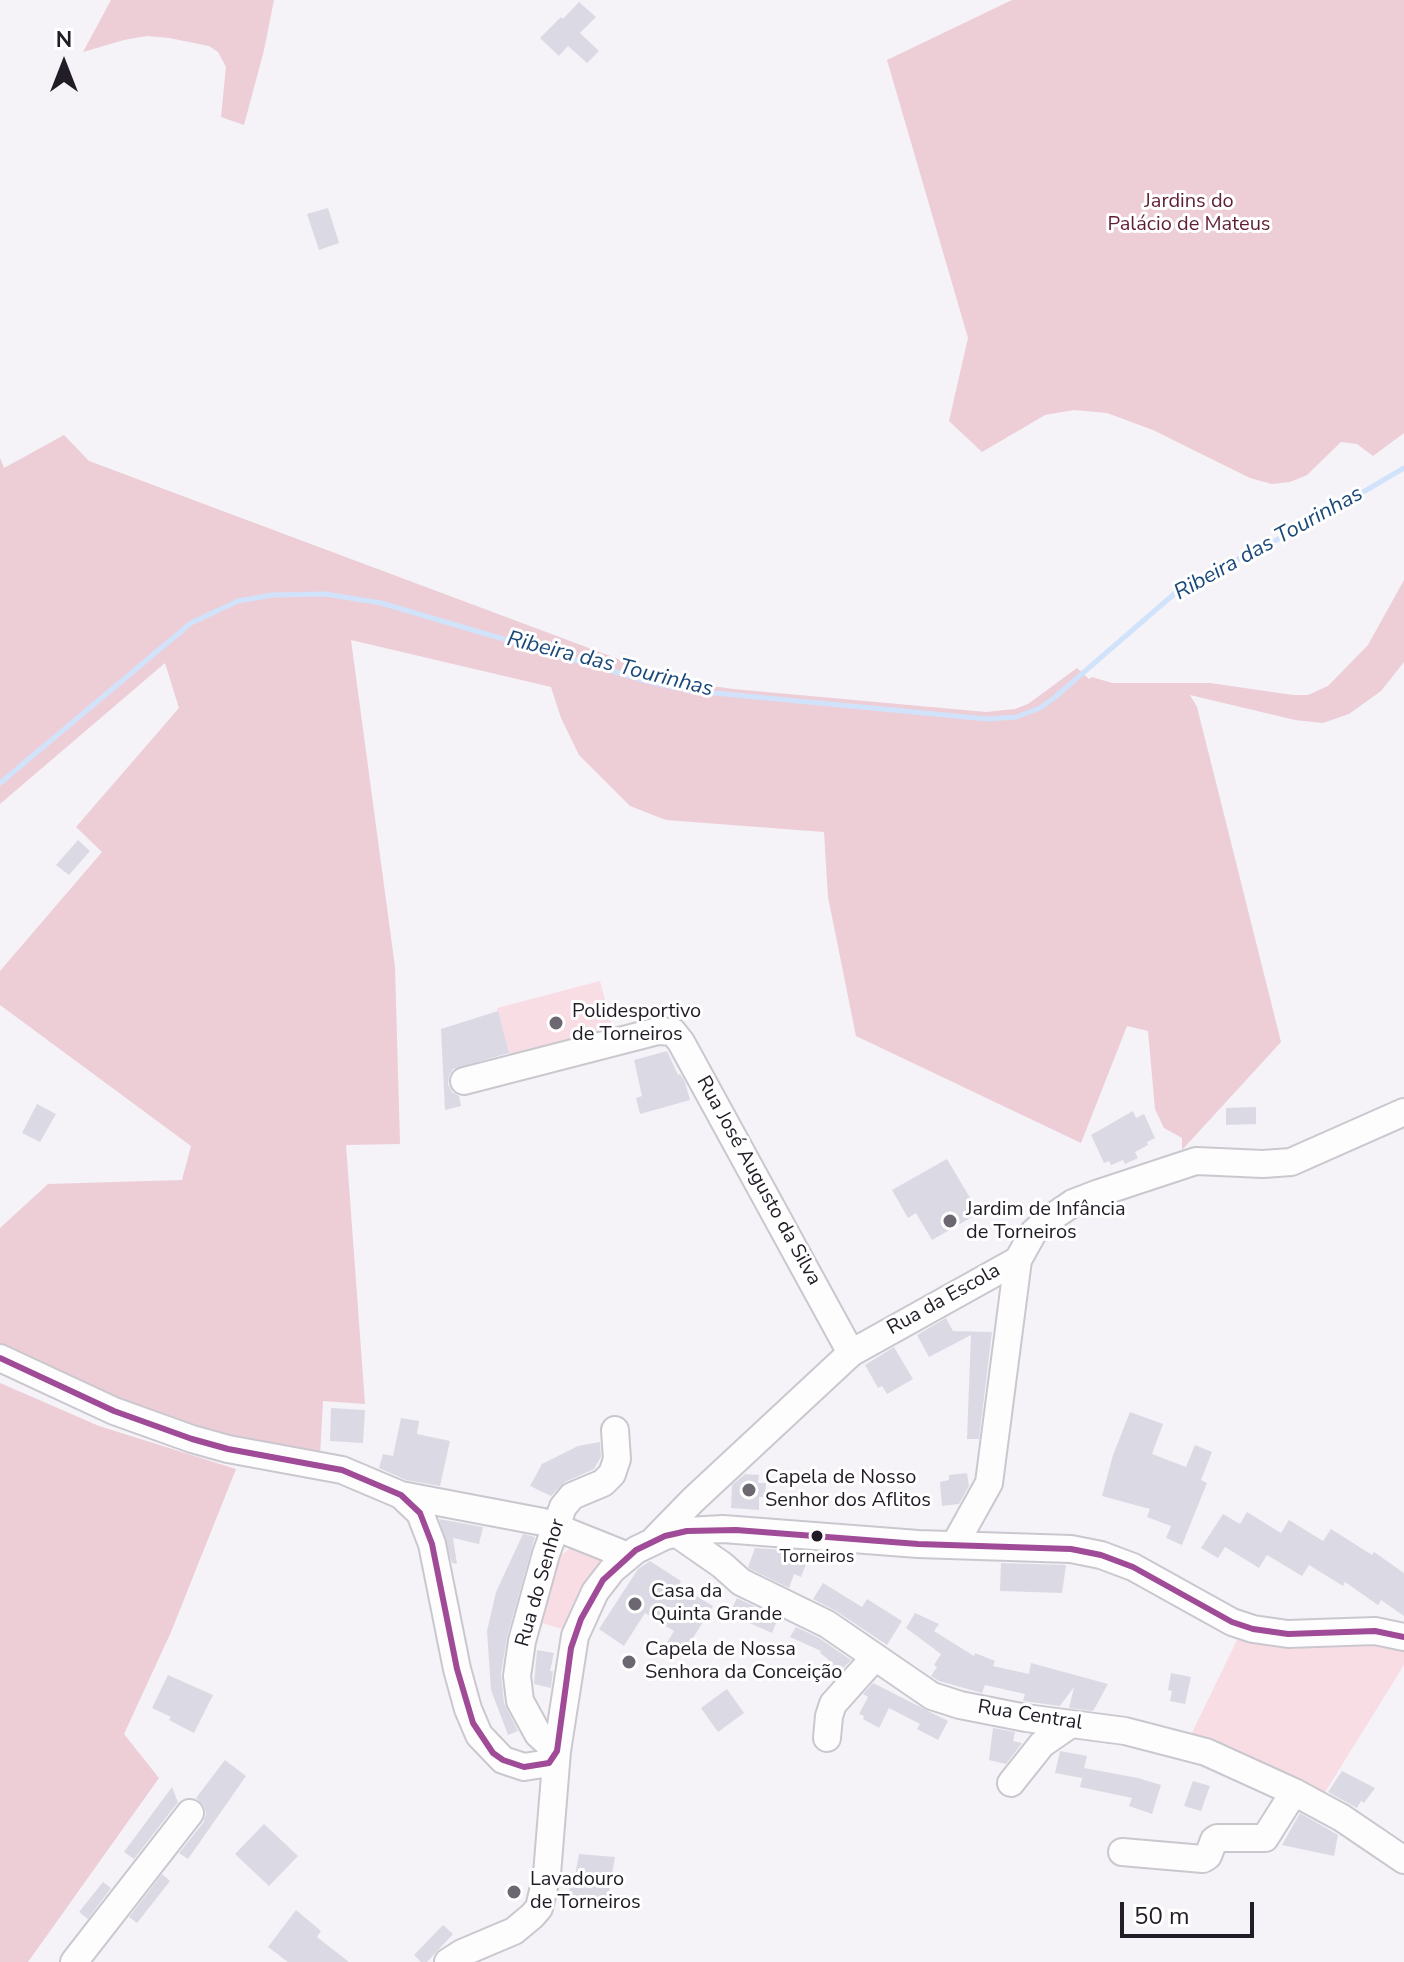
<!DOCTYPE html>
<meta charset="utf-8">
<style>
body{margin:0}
#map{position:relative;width:1404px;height:1962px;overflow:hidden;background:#f5f2f8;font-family:"Nunito Sans",sans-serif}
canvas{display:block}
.north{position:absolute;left:24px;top:24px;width:80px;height:80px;-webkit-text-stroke:6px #fff;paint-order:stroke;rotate:0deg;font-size:22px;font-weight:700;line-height:32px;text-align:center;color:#221c27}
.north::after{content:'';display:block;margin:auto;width:28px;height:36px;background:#221c27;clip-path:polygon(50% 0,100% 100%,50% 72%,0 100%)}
.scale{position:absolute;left:1120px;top:1902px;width:134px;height:36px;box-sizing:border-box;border:4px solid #221c27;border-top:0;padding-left:10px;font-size:24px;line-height:28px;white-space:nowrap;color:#221c27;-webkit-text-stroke:6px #fff;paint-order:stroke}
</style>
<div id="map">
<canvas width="1404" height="1962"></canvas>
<div class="north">N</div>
<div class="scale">50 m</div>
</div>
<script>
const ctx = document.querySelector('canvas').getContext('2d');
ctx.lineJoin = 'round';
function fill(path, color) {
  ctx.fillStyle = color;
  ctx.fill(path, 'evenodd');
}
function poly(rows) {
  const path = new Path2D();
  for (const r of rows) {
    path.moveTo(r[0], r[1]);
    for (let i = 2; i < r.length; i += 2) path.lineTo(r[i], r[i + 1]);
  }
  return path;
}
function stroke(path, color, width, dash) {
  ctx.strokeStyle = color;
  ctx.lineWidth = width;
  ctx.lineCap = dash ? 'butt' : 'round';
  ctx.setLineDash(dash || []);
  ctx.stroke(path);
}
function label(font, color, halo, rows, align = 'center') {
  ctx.font = font + ' "Nunito Sans",sans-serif';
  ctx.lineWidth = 6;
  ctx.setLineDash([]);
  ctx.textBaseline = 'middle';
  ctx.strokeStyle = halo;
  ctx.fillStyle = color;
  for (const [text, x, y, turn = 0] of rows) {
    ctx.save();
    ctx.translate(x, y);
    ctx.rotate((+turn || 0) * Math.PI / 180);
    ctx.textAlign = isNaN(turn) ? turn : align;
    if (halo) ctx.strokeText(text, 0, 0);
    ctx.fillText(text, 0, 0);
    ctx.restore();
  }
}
const green = poly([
 [600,981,614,1035,511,1062,497,1008],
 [572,1547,605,1556,595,1567,574,1602,562,1629,532,1620,556,1559],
 [1238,1638,1294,1649,1362,1642,1404,1648,1404,1665,1322,1797,1188,1741]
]);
const forest = poly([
 [111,0,274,0,264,50,244,125,221,117,226,67,218,52,209,46,169,38,147,36,124,40,83,52],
 [1012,0,1404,0,1404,433,1373,456,1357,444,1341,442,1307,475,1290,482,1272,484,1250,478,1153,430,1107,413,1074,410,1045,415,982,452,949,421,968,338,887,60],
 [64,435,89,461,653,672,691,683,733,689,986,712,1015,709,1028,704,1077,668,1089,679,1092,677,1112,683,1210,683,1293,695,1308,695,1328,686,1368,645,1404,580,1404,662,1381,691,1349,714,1323,723,1295,720,1190,695,1197,707,1281,1042,1182,1150,1182,1138,1164,1128,1155,1109,1148,1031,1127,1026,1081,1143,856,1036,828,897,824,832,666,820,630,806,579,755,561,718,551,687,351,640,395,967,400,1144,346,1145,365,1404,323,1401,320,1455,261,1448,151,1415,0,1347,0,1228,48,1184,182,1180,191,1146,0,1005,0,971,102,852,76,827,179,708,165,663,0,804,0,458,4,468],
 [0,1383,99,1426,236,1469,171,1632,124,1734,159,1778,28,1962,0,1962]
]);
const stream = poly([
 [0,783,191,623,238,601,272,595,325,594,381,603,653,683,693,691,987,719,1016,717,1040,708,1054,698,1181,588,1312,522,1404,468]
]);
const building = poly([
 [579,2,596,17,580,33,599,51,587,63,568,46,559,56,540,38,561,17,563,19],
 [328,208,339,243,319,250,307,214],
 [78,840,90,851,69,875,56,865],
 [498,1011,509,1053,453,1069,449,1076,448,1084,452,1092,459,1096,461,1106,445,1110,441,1029],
 [667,1051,678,1075,680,1074,685,1082,690,1100,640,1114,636,1098,642,1096,634,1060],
 [37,1104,56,1114,40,1142,22,1133],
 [1256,1107,1256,1124,1226,1125,1226,1108],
 [1133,1111,1136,1118,1144,1114,1155,1138,1147,1142,1148,1145,1135,1152,1138,1158,1125,1164,1123,1160,1111,1165,1109,1161,1104,1163,1091,1135],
 [947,1159,979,1213,932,1240,916,1213,908,1218,892,1190],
 [946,1318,953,1331,992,1332,979,1439,967,1439,971,1335,929,1357,917,1335],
 [894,1347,913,1379,887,1394,882,1386,878,1388,865,1365],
 [331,1408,365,1410,363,1443,330,1441],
 [1130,1412,1163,1424,1152,1454,1186,1467,1195,1445,1212,1452,1201,1480,1207,1483,1182,1545,1166,1538,1171,1526,1147,1517,1150,1509,1102,1496,1113,1455],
 [401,1418,419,1421,417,1434,450,1441,440,1486,406,1480,379,1468,383,1454,393,1456],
 [600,1442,601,1457,594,1469,565,1482,551,1496,530,1486,542,1464,578,1446],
 [967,1473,969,1486,959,1504,942,1506,940,1482,949,1480,949,1475],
 [745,1474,759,1475,758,1483,766,1483,765,1497,759,1497,759,1510,731,1508,732,1485],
 [1247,1512,1281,1533,1289,1520,1323,1541,1331,1529,1372,1555,1374,1552,1404,1573,1404,1616,1381,1600,1378,1605,1345,1582,1343,1586,1309,1565,1302,1576,1267,1555,1259,1568,1225,1547,1218,1558,1201,1548,1223,1514,1240,1524],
 [439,1519,483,1527,479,1544,453,1538,457,1564,452,1563],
 [523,1534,535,1537,507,1637,501,1674,504,1703,518,1731,508,1735,491,1690,487,1631,496,1592],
 [755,1548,785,1550,783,1556,806,1564,801,1577,794,1574,789,1588,750,1569,748,1567],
 [650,1561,681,1581,679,1585,713,1606,681,1657,665,1646,674,1631,645,1613,624,1646,599,1629,638,1569],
 [1001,1563,1066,1565,1062,1593,1000,1591],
 [823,1583,862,1607,867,1599,902,1621,887,1645,836,1611,813,1599],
 [737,1598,778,1618,772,1633,729,1614],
 [915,1613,939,1624,934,1631,974,1656,975,1653,995,1661,993,1666,1029,1674,1031,1663,1108,1684,1093,1711,1069,1708,1074,1687,1060,1706,1023,1701,1025,1694,985,1685,982,1693,939,1681,931,1676,937,1667,934,1665,941,1654,906,1628],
 [796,1627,819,1638,851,1660,837,1675,824,1666,829,1660,820,1653,821,1651,790,1637],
 [537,1650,554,1653,550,1671,553,1671,551,1688,534,1684],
 [1171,1673,1191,1677,1185,1704,1170,1701,1172,1691,1168,1690],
 [168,1675,213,1695,194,1733,169,1720,171,1717,152,1708],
 [873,1683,948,1721,938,1740,917,1729,920,1724,889,1708,879,1728,863,1719,864,1716,859,1714,868,1697,863,1694],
 [727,1689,744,1713,718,1732,701,1708],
 [993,1728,1015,1732,1013,1741,1022,1743,1006,1764,989,1760],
 [1060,1751,1087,1756,1084,1768,1138,1778,1161,1785,1152,1814,1129,1806,1132,1798,1080,1787,1084,1771,1082,1778,1055,1773],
 [225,1760,246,1776,188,1859,179,1853,203,1823,206,1814,204,1806,196,1798],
 [1342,1771,1375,1788,1364,1803,1361,1801,1357,1808,1328,1792],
 [1193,1781,1210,1786,1201,1811,1184,1806],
 [172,1787,178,1802,134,1859,124,1852],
 [1300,1813,1338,1835,1334,1856,1282,1845],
 [264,1824,298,1856,269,1886,235,1854],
 [579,1854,615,1857,606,1911,587,1908,588,1903,583,1902,584,1899,568,1896,571,1881,574,1881],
 [162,1874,170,1881,137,1923,129,1917],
 [103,1882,111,1888,88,1919,79,1912],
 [296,1910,321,1931,317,1937,349,1962,288,1962,268,1947],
 [443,1925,453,1934,427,1962,421,1962,414,1955]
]);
const minor = poly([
 [464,1081,658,1031,673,1032,681,1042,851,1353],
 [1018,1260,1033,1233,1045,1222,1073,1203,1099,1193,1196,1161,1263,1164,1291,1162,1404,1112],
 [0,1358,114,1411,192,1439,228,1449,342,1470,401,1495,420,1513,432,1544,457,1669,468,1709,479,1735,503,1760,524,1767,549,1763,557,1751],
 [401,1495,543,1522,628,1556],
 [676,1533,722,1565,741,1582,827,1624,932,1696,960,1705,1026,1718,1125,1731,1206,1752,1294,1792,1342,1818,1404,1860],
 [655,1539,693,1500,851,1353,1018,1260,989,1483,955,1544],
 [827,1738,829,1716,833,1704,875,1657],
 [557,1751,538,1734,520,1701,517,1676,522,1641,546,1554,563,1507,572,1496,603,1483,612,1474,617,1459,615,1430],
 [1011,1783,1042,1744,1071,1724],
 [1122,1852,1203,1859,1208,1856,1214,1840,1217,1838,1265,1838,1294,1792],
 [74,1962,190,1813],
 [448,1962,462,1953,514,1931,532,1916,539,1908,547,1874,557,1751,575,1636,595,1592,612,1570,636,1550,665,1536,687,1531,723,1529,918,1544,1071,1549,1101,1555,1133,1567,1232,1622,1253,1629,1288,1634,1375,1631,1404,1637]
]);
const bus1 = poly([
 [0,1358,114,1411,192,1439,228,1449,342,1470,401,1495,420,1513,432,1544,457,1669,473,1723,493,1753,503,1760,524,1767,549,1763,557,1751,571,1648,581,1619,603,1580,636,1550,665,1536,687,1531,736,1530,918,1544,1071,1549,1101,1555,1133,1567,1232,1622,1253,1629,1288,1634,1375,1631,1404,1637]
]);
const markers = [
 [556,1023,8,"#6c6770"],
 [950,1221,8,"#6c6770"],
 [749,1490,8,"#6c6770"],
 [817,1536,7,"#221c27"],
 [635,1604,8,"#6c6770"],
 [629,1662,8,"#6c6770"],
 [514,1892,8,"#6c6770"]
];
const busNames = [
 ["Torneiros",817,1558]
];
const parkNames = [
 ["Jardins do",1189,202],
 ["Palácio de Mateus",1189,225]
];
const poiNames = [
 ["Polidesportivo",572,1012],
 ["de Torneiros",572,1035],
 ["Jardim de Infância",966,1210],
 ["de Torneiros",966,1233],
 ["Capela de Nosso",765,1478],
 ["Senhor dos Aflitos",765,1501],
 ["Casa da",651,1592],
 ["Quinta Grande",651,1615],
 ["Capela de Nossa",645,1650],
 ["Senhora da Conceição",645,1673],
 ["Lavadouro",530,1880],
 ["de Torneiros",530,1903]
];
const streetNames = [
 ["Rua José Augusto da Silva",758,1181,61],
 ["Rua da Escola",944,1300,-29],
 ["Rua do Senhor",541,1583,-74],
 ["Rua Central",1030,1716,9]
];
const waterNames = [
 ["Ribeira das Tourinhas",1269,544,-29],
 ["Ribeira das Tourinhas",610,665,14]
];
fill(green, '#f9dde4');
fill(forest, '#edced6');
stroke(stream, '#d1e3fb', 5);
fill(building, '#dbdae4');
stroke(minor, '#cbc7cf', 30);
stroke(minor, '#fefdfe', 26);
stroke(bus1, '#a04b97', 6);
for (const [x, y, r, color] of markers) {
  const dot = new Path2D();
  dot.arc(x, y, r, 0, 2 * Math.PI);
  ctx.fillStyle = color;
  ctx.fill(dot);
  stroke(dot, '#fff', 3);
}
label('18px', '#221c27', '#fff', busNames);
label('20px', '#601f33', '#fff', parkNames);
label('20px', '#221c27', '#fff', poiNames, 'left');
label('20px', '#221c27', '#fff', streetNames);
label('italic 22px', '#1a4979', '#fff', waterNames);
</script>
